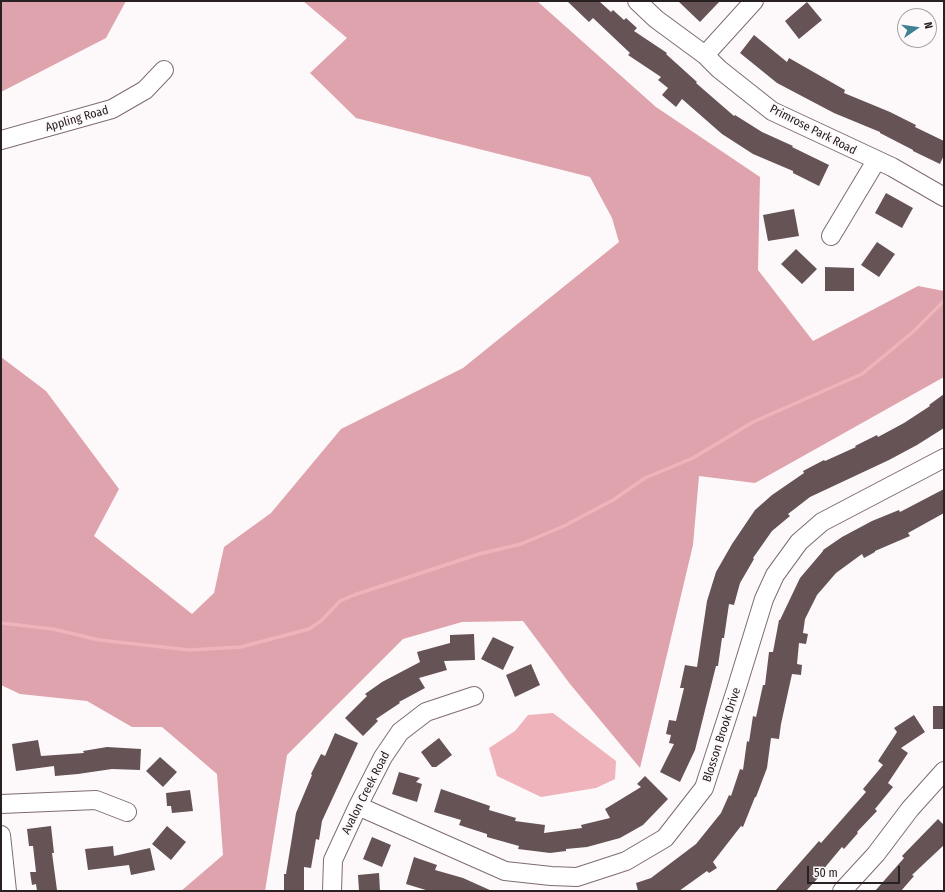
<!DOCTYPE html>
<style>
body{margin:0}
#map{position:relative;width:945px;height:892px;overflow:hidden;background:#fdf9fa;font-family:"Fira Sans Condensed",sans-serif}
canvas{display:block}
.frame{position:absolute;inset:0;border:2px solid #282021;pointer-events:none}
.north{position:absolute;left:897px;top:8px;width:40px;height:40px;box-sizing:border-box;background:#fdf9fa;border:1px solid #a8a2a3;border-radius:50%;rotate:77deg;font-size:11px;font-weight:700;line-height:16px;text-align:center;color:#282021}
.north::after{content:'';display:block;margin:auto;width:14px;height:18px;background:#3f8093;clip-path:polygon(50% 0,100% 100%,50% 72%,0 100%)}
.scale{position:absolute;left:807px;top:866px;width:93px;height:18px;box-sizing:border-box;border:2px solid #282021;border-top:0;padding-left:5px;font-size:12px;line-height:14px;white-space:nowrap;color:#282021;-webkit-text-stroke:3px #fdf9fa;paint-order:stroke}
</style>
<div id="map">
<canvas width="945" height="892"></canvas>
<div class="frame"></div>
<div class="north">N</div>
<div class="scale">50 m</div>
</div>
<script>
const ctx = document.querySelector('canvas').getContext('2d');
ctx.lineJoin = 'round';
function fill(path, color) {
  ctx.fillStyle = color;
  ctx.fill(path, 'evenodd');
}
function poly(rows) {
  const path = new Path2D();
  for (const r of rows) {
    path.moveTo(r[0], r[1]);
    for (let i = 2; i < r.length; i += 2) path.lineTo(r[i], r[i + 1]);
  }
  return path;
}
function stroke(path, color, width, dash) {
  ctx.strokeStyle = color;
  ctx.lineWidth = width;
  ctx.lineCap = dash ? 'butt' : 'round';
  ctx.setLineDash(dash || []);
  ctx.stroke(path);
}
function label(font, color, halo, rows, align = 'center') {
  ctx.font = font + ' "Fira Sans Condensed",sans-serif';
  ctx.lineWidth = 4;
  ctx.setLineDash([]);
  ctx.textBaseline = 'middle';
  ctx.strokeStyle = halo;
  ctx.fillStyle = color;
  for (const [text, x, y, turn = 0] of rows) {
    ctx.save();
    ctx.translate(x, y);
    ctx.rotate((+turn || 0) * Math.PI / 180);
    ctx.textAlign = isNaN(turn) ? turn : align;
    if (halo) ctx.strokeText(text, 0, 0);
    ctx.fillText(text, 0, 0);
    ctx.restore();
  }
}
const forest = poly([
 [1,1,126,1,106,38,1,92],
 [303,1,537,1,656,107,760,177,758,270,813,341,918,286,944,291,944,377,755,483,699,476,693,545,640,768,570,684,523,621,462,622,403,639,287,755,265,891,181,891,223,855,217,774,162,727,132,727,87,701,20,694,1,685,1,357,46,391,119,489,94,536,192,614,214,593,224,547,271,513,341,429,463,368,619,242,612,218,590,177,356,118,310,73,347,38]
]);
const water = poly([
 [553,713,616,761,615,779,596,788,541,797,497,776,489,748,515,731,528,715]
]);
const stream = poly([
 [1,623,53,629,99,640,189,650,241,647,309,629,321,621,340,601,354,595,479,554,521,544,564,526,613,500,645,478,693,458,753,422,862,374,913,332,944,301]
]);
const building = poly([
 [567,1,599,1,611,12,613,10,624,20,626,18,637,28,634,31,667,53,666,54,697,82,696,83,734,116,735,115,762,132,793,146,792,147,829,165,819,186,793,173,793,171,753,154,722,134,682,99,676,107,662,95,668,88,658,80,661,77,628,55,630,53,593,18,589,22],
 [678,1,720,1,700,22],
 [807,2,822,20,799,39,785,21],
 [754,35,787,62,789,58,845,90,844,93,890,112,916,125,915,127,944,141,944,155,940,164,913,151,913,150,880,133,880,132,834,113,777,83,740,53],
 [886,193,913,208,902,228,875,213],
 [794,209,799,236,768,241,763,215],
 [877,242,895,254,879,277,861,265],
 [796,249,817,269,802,284,781,264],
 [825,267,854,268,854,291,825,291],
 [944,394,944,428,917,445,889,460,810,497,788,514,790,516,772,531,753,558,754,559,740,583,734,605,729,604,724,638,722,638,718,666,716,666,695,750,680,782,660,772,674,744,669,743,671,735,666,734,669,720,676,721,684,688,680,688,685,665,697,667,707,601,716,572,732,544,755,510,772,495,804,473,803,471,824,460,825,461,856,447,855,446,877,435,878,437,904,423,930,406,929,405],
 [944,489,944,513,908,533,910,536,875,551,875,552,864,558,862,554,836,573,817,595,805,619,803,633,808,634,806,644,799,643,797,664,802,665,801,675,792,674,781,724,779,739,771,738,767,768,756,797,755,797,743,827,741,826,713,862,717,868,709,873,707,871,679,891,638,891,636,883,651,878,696,844,721,813,729,795,731,796,740,769,743,770,747,741,749,742,753,716,756,717,763,685,765,685,769,652,773,652,779,620,780,620,800,578,823,551,823,550,842,537,872,521,899,510,900,512],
 [474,634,475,660,444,661,447,670,419,678,425,688,399,702,400,703,376,719,378,721,363,736,345,718,367,696,365,694,382,682,420,662,417,652,450,643,450,635],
 [493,637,514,647,503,670,481,659],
 [531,664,540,685,515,697,506,675],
 [933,706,944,706,944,729,933,729],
 [914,715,925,732,901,748,908,753,888,783,893,787,875,809,877,811,857,832,858,833,844,849,842,847,817,877,818,878,806,891,775,891,819,841,821,843,866,792,863,789,883,765,878,761,897,732,894,728],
 [335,733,358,743,322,821,319,840,316,839,311,868,304,867,304,891,284,891,284,874,286,874,296,813,312,775,311,774,321,754,325,756],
 [439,738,452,755,436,767,432,767,421,752],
 [38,740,41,756,84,753,83,751,107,747,141,749,140,770,112,769,78,774,55,776,54,766,16,771,12,744],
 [160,757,177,772,163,787,146,771],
 [399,772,420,778,416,782,422,784,417,802,392,794],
 [645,776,668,799,643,825,620,838,587,847,566,849,566,851,550,853,518,849,519,846,487,837,487,834,459,825,461,820,434,812,441,789,490,806,489,810,516,818,515,821,545,825,544,833,582,828,581,825,610,818,605,809,641,787,637,784],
 [190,790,193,811,172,813,171,806,167,806,166,793],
 [938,819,944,825,944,845,912,875,914,876,901,891,875,891,904,858,902,856],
 [51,826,54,853,52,853,57,890,37,891,36,884,32,885,30,872,36,872,33,846,29,846,27,829],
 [167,826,186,842,171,860,152,844],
 [372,837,391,845,382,867,363,859],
 [113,846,114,856,150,848,155,870,131,875,129,865,88,870,85,849],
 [414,857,437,865,435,870,463,878,492,891,429,891,406,884],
 [379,873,380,891,359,891,358,875]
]);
const minor = poly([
 [637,1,656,19,705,55,719,69,772,111,892,167,944,197],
 [705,55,754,1],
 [1,140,112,109,145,90,164,70],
 [831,236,876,161],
 [1,804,96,800,127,812],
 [358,806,505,871,551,876,577,877,626,861,665,838,704,788,736,690,764,599,775,575,799,542,822,522,944,458],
 [1,835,7,891],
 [332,891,333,860,358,806,383,757,400,732,426,712,474,696],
 [842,891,876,854,910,809,944,771]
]);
const streetNames = [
 ["Appling Road",77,119,-16],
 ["Primrose Park Road",813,130,27],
 ["Blosson Brook Drive",722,735,-72],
 ["Avalon Creek Road",366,793,-63]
];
fill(forest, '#dea3ac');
fill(water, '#efb3bc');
stroke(stream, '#efb3bc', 3.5);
fill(building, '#655356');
stroke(minor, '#7e6c6f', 20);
stroke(minor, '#fff', 18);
label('12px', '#282021', '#fdf9fa', streetNames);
</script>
